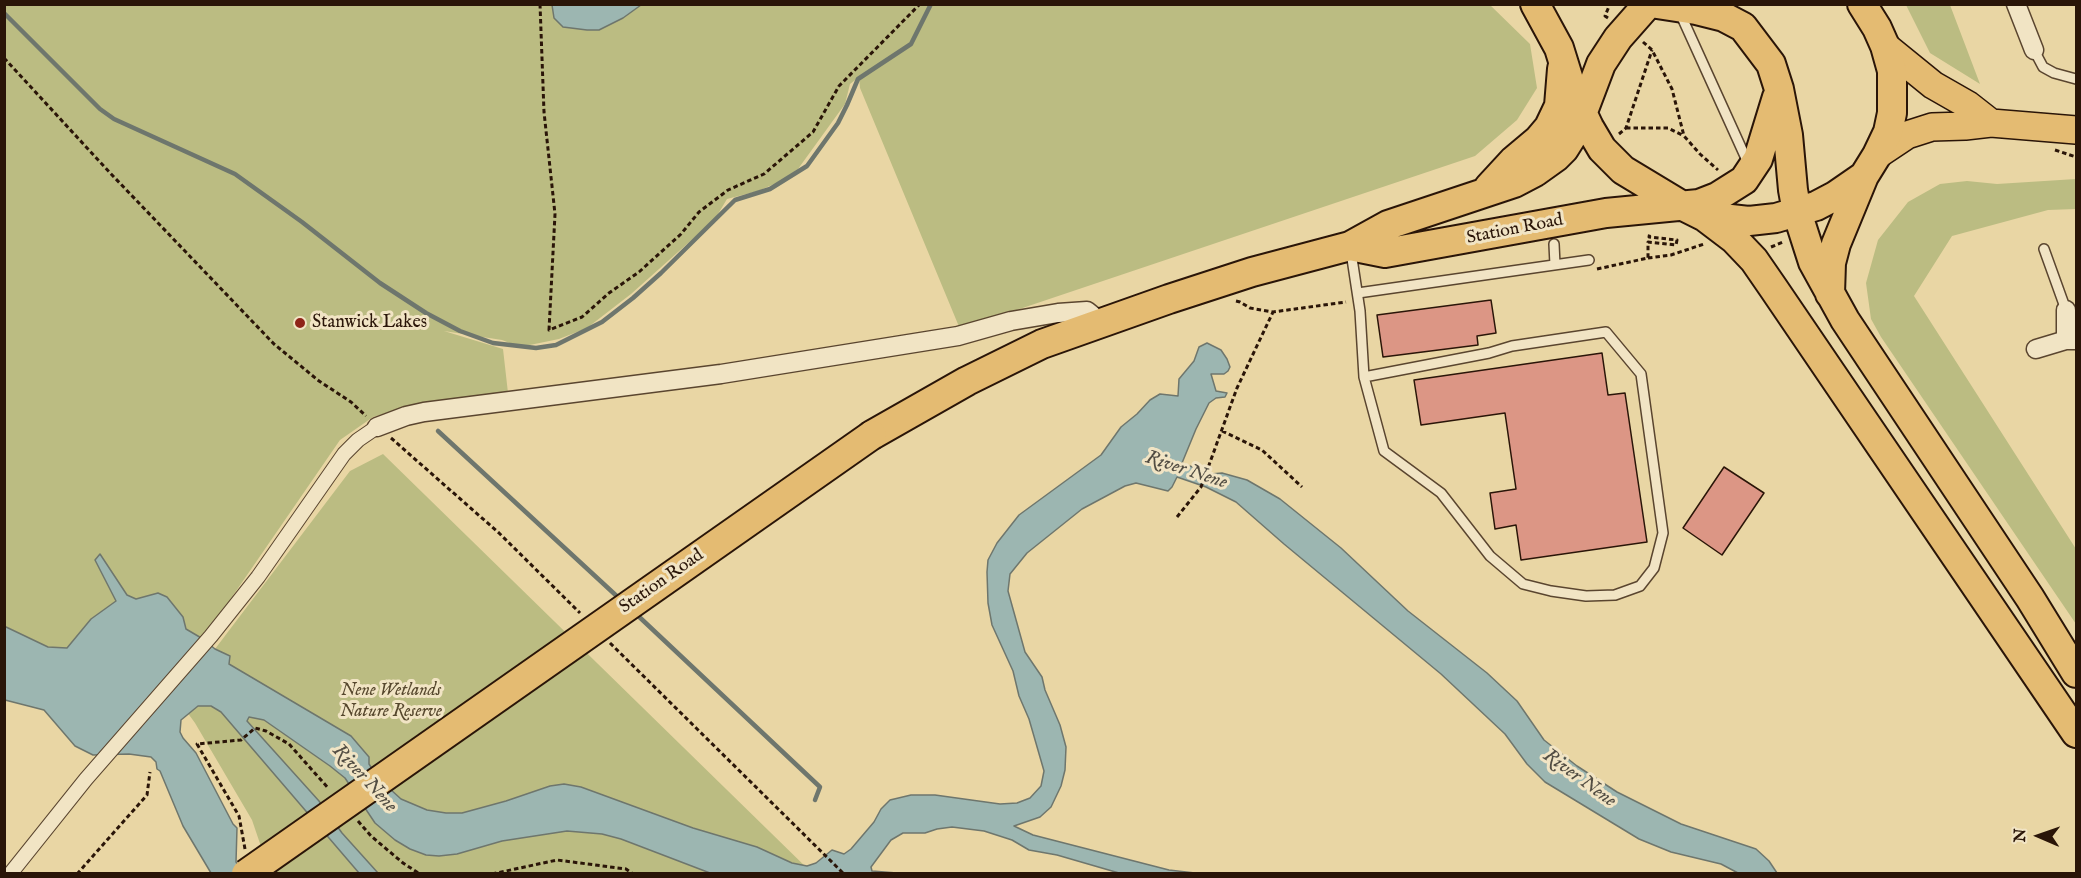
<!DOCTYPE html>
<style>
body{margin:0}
#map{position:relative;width:2081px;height:878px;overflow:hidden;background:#e9d6a4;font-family:"IM FELL English",serif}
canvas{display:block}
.frame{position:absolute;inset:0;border:6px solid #2a1508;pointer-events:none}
.north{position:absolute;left:2009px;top:806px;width:60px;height:60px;-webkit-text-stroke:4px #f1e4c4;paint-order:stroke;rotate:272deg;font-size:16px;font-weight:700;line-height:24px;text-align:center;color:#2a1508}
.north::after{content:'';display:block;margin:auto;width:21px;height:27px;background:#2a1508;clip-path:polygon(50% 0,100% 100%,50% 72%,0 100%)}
</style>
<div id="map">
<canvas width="2081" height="878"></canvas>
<div class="frame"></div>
<div class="north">N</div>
</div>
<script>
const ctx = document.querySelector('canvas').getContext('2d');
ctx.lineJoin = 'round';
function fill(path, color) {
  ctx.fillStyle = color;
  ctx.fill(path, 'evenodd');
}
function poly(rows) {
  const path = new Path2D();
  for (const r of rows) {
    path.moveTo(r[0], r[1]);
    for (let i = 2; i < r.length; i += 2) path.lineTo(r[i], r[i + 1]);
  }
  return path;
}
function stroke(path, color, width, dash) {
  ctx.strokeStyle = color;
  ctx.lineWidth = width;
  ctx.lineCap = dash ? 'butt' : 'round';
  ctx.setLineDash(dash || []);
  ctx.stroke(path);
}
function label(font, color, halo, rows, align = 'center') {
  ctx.font = font + ' "IM FELL English",serif';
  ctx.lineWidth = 6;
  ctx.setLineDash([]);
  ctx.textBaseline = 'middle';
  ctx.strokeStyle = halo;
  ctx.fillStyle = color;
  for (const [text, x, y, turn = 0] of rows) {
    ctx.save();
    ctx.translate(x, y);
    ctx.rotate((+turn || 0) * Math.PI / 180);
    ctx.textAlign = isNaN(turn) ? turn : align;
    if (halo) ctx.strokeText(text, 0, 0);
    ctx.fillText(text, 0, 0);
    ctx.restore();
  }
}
const green = poly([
 [1489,4,1530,44,1537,88,1517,120,1475,156,960,329,860,88,859,77,850,84,845,104,798,169,779,182,758,191,727,199,715,219,631,294,587,328,559,339,520,347,502,340,444,331,503,349,508,393,402,408,373,417,340,440,203,639,186,629,183,617,158,593,136,599,127,595,100,555,95,560,116,601,91,619,67,648,48,647,5,626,5,5],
 [1906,5,1950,5,1980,84,1930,53],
 [2076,179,2076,209,2048,210,1952,236,1914,296,2076,549,2076,624,1881,337,1871,319,1866,283,1878,240,1908,202,1940,184,1967,181,1997,184],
 [383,454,812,873,270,873,252,820,195,723,174,694,215,649,350,471]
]);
const water = poly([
 [552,5,552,4,641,5,623,18,599,30,587,30,563,27,554,18,552,5],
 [1207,343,1221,350,1227,359,1230,367,1228,371,1224,374,1211,374,1216,391,1227,393,1225,397,1216,398,1209,403,1196,429,1182,463,1211,474,1222,473,1247,480,1280,499,1341,548,1408,611,1487,673,1517,701,1544,740,1577,766,1617,792,1681,824,1756,849,1769,861,1777,873,1738,873,1721,864,1671,852,1639,839,1545,782,1527,764,1505,734,1441,674,1284,544,1236,502,1206,487,1177,477,1172,487,1168,491,1136,483,1125,486,1082,509,1027,553,1010,574,1008,591,1025,652,1042,677,1045,690,1060,725,1066,747,1065,770,1061,786,1051,807,1040,817,1014,826,1033,835,1169,870,1195,873,1119,873,1057,855,1029,850,1012,840,984,831,952,827,937,829,925,833,903,833,891,840,871,867,872,871,897,873,710,873,621,839,602,834,567,831,502,841,457,854,439,856,426,855,410,849,395,840,375,823,345,778,330,766,264,720,249,717,247,721,319,801,342,833,378,873,359,873,221,712,211,706,198,706,181,720,180,732,183,738,196,753,233,824,237,828,236,862,243,873,211,873,183,826,160,771,157,769,156,762,151,757,129,754,93,755,75,746,44,710,5,700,4,626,48,647,67,648,91,619,116,601,95,560,100,554,127,595,136,599,158,593,167,597,183,617,186,629,203,639,215,649,230,656,229,664,351,736,369,757,369,764,378,778,401,799,427,810,446,813,462,813,506,801,550,786,564,784,581,787,693,828,757,847,792,863,807,866,816,863,832,850,844,854,851,849,874,822,881,809,890,800,911,795,935,795,1000,804,1017,803,1030,798,1041,786,1044,771,1029,719,1019,696,1013,671,992,625,988,603,987,572,988,560,997,543,1019,515,1101,455,1121,427,1137,414,1150,400,1160,394,1178,396,1179,379,1194,361,1199,347,1207,343]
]);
const stream = poly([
 [4,13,100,109,114,119,235,174,302,222,380,283,426,313,460,331,493,343,536,348,556,345,602,322,633,298,661,273,735,200,770,189,807,166,838,123,847,105,858,79,911,44,931,4],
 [438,431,621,600],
 [634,612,820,787,815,800]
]);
const building = poly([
 [1491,300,1496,333,1477,336,1478,345,1383,357,1377,315,1491,300],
 [1602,353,1608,395,1625,393,1647,542,1521,560,1516,525,1495,529,1490,493,1516,489,1505,413,1421,425,1414,380,1602,353],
 [1724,467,1764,493,1722,555,1683,528,1724,467]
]);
const path = poly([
 [540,4,544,112,555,214,549,330,582,317,609,293,639,272,681,234,699,212,728,190,764,174,813,132,839,86,920,4],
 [1608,18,1605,16,1610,4],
 [1643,42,1652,50,1672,89,1684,136,1700,154,1718,170],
 [4,58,113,176,274,344,319,381,351,402,366,416],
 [1626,128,1668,128,1684,136],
 [1619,134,1626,128,1652,50],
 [2055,150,2076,157],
 [1771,247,1783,242],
 [1648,258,1671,255,1704,244],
 [1597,269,1648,258,1648,242,1676,245,1677,240,1649,237,1650,232],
 [1236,301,1240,302,1250,308,1273,312,1346,302],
 [1222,431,1262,450,1302,487],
 [391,438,499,533,580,613],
 [1177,517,1201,487,1237,388,1273,312],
 [610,643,844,874],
 [358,821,371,836,403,863,420,874],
 [245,849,239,816,197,744,241,740,255,728,266,731,289,744,329,789],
 [77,874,147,795,150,772],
 [492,874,557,860,626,869,633,874]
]);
const service = poly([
 [1680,13,1749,165],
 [2034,50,2043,67,2054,73,2076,79],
 [1554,244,1555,265],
 [2044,249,2066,310],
 [1351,252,1360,311,1364,377,1384,451,1441,493,1490,556,1523,584,1551,591,1586,596,1615,595,1640,586,1654,568,1663,533,1641,374,1606,332,1512,346,1489,353,1364,377],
 [1358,293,1589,260]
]);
const pedestrian = poly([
 [10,874,86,779,211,636,258,577,344,454,358,440,377,427]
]);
const minor = poly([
 [2016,4,2034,50],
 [2066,310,2066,340],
 [2036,349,2066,340,2076,340],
 [377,427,406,416,424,412,721,374,958,336,1011,321,1058,313,1087,311,1092,315,1096,324]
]);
const primary = poly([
 [1885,46,1933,85,1968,105,1991,123],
 [1877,155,1907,135,1932,127,1965,126,1991,123,2076,130]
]);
const trunk = poly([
 [1535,4,1559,48,1573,93,1589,127,1602,149,1623,170,1681,205,1703,216,1749,221,1776,218,1816,206,1835,196,1864,176,1877,155,1888,132,1892,113,1892,71,1885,46,1877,28,1862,4],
 [1657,4,1696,10,1724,17,1743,27,1771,64,1779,89,1788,135,1793,190,1797,212,1813,262,1845,320,2030,598,2076,673],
 [1489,187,1513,161,1538,140,1549,127,1559,106,1562,69],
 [1705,217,1734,239,1754,260,1774,289,2076,733],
 [1350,246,1385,253,1606,213,1699,204,1717,197,1744,180,1758,159,1777,97],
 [1830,294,1831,263,1836,244,1864,176],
 [872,435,967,381,1042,344,1169,299,1252,272,1350,246,1388,225,1514,183,1535,172,1556,157,1564,149,1576,130,1601,64,1618,38,1648,4]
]);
const trunkBridge = poly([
 [246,874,872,435]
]);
const markers = [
 [300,323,6,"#8f2418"]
];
const streetNames = [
 ["Station Road",1515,230,-11],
 ["Station Road",662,582,-35]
];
const poiNames = [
 ["Stanwick Lakes",312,323]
];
const parkNames = [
 ["Nene Wetlands",391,691],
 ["Nature Reserve",391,712]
];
const waterNames = [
 ["River Nene",1186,471,18],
 ["River Nene",364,779,47],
 ["River Nene",1579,779,36]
];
fill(green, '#bbbc82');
fill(water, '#9cb6b1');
stroke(water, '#6e766d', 1.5);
stroke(stream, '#6e766d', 4.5);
fill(building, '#dc9685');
stroke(building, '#2a1508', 1.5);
stroke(service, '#5a452f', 12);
stroke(pedestrian, '#5a452f', 16);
stroke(minor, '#5a452f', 21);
stroke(primary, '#2a1508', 30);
stroke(trunk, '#2a1508', 32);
stroke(path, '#2a1508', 3, [4.5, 3]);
stroke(service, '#f1e4c4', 9);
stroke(pedestrian, '#f1e4c4', 14);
stroke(minor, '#f1e4c4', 18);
stroke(primary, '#e4bb72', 27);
stroke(trunk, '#e4bb72', 28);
stroke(trunkBridge, '#2a1508', 32, []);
stroke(trunkBridge, '#e4bb72', 28);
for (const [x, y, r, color] of markers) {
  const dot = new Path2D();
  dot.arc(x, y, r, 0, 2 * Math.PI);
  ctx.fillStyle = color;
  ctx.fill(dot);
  stroke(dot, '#f1e4c4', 2);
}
label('18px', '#2a1508', '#f1e4c4', streetNames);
label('18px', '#2a1508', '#f1e4c4', poiNames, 'left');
label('italic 18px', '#56472d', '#f1e4c4', parkNames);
label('italic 20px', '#524d43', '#f1e4c4', waterNames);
</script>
